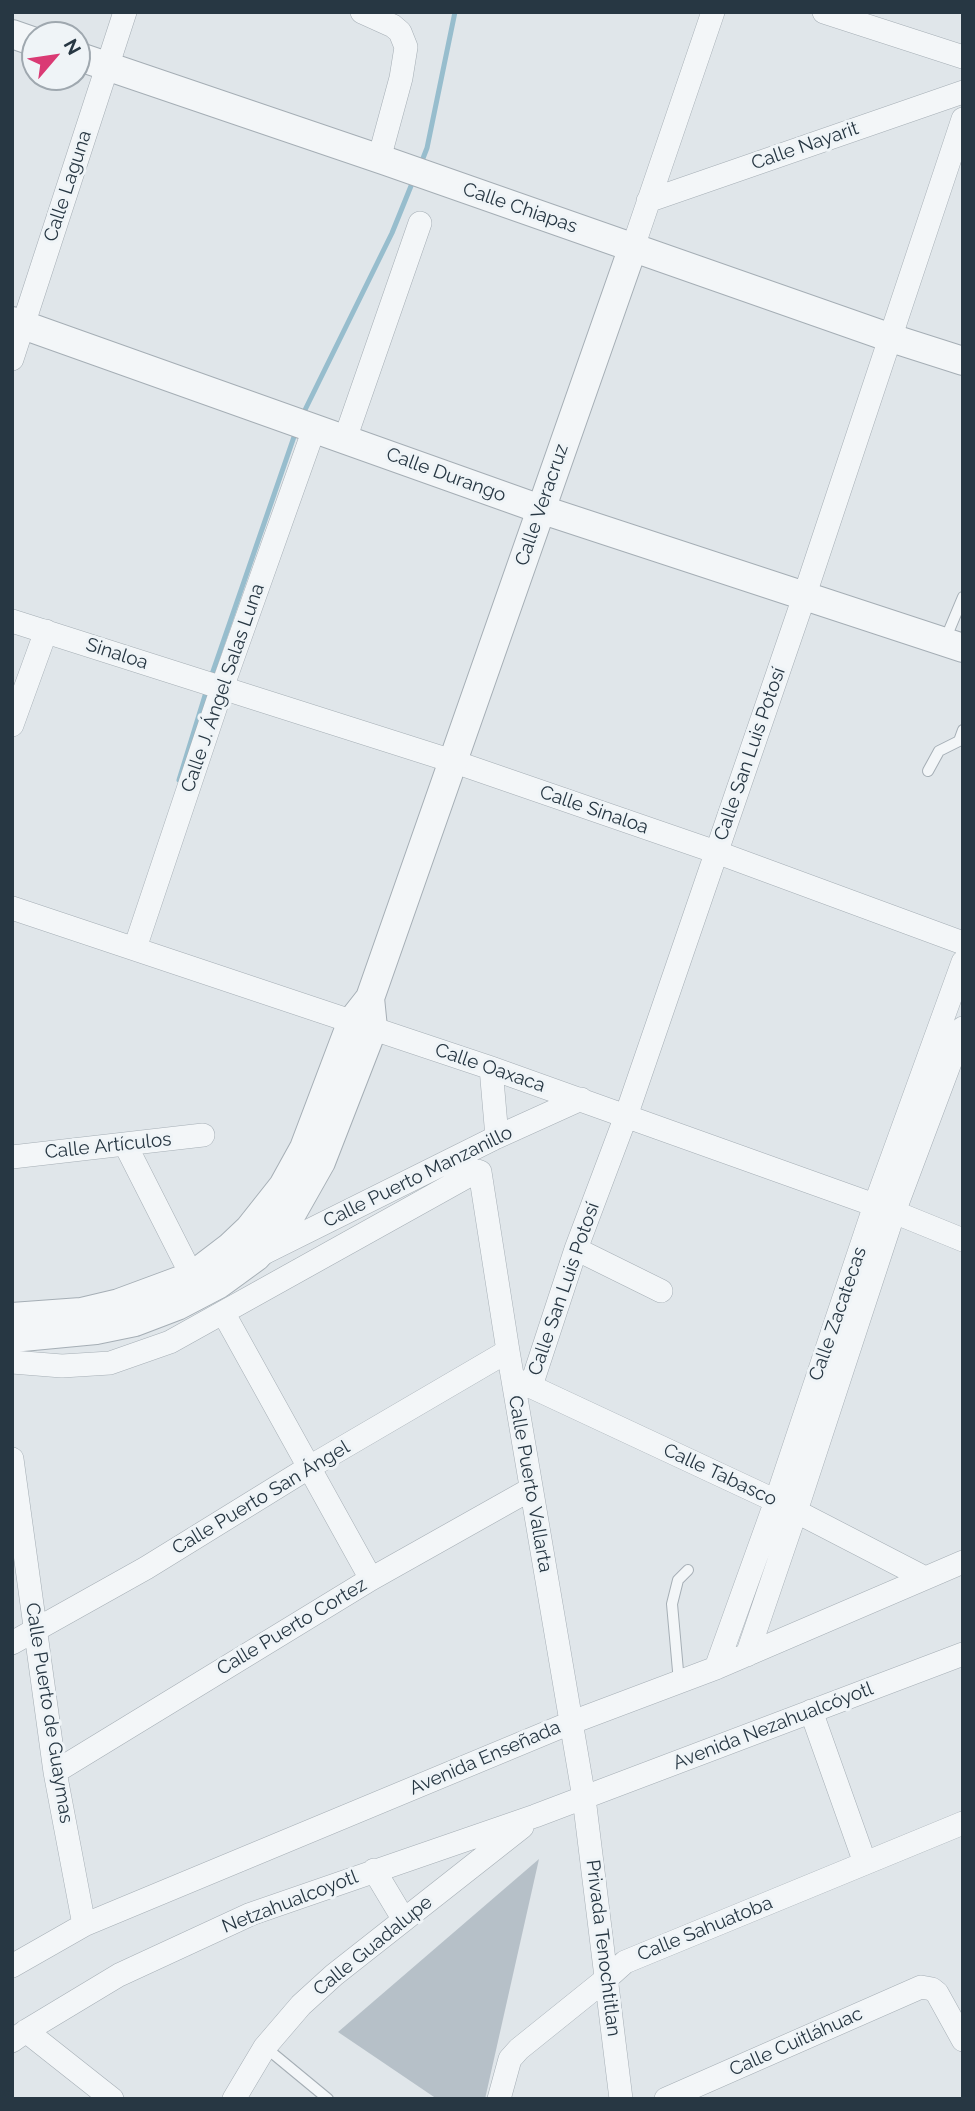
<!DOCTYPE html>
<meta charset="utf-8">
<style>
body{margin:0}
#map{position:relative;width:975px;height:2111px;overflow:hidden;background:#e0e6ea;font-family:Raleway,sans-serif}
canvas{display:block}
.frame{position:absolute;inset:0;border:14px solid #273743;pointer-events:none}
.north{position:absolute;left:21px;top:21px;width:70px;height:70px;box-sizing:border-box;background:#eff4f7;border:2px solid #9fa8af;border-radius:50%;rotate:61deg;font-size:19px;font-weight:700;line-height:28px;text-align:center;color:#273743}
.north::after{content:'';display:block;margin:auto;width:24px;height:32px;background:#da3a74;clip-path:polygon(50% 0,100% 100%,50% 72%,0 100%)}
</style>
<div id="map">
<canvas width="975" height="2111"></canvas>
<div class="frame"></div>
<div class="north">N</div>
</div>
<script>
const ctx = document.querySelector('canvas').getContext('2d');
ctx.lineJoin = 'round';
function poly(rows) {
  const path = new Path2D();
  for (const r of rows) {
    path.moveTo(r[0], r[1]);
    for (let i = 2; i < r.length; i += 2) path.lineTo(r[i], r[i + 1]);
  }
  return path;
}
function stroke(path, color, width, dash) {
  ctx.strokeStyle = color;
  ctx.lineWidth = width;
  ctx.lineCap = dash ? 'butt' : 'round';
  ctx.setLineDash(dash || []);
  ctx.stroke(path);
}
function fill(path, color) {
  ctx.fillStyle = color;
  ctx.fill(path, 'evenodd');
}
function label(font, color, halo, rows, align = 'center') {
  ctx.font = font + ' Raleway,sans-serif';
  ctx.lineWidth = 6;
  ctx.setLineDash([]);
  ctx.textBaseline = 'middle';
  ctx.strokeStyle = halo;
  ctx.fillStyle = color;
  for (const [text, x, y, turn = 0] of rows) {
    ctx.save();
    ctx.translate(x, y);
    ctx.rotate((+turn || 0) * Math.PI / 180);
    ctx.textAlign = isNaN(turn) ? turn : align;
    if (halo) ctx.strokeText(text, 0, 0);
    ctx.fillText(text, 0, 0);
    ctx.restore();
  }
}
const stream = poly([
 [420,166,427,148,455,12],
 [302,416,392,233,413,181],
 [211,677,296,431],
 [179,780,207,689]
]);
const building = poly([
 [539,1859,485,2099,437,2099,338,2032]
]);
const service = poly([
 [945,640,963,597],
 [928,771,939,751,959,741,963,730],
 [679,1682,672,1604,678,1580,688,1570],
 [265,2047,328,2099]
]);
const minor = poly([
 [362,12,393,26,400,32,406,47,401,78,379,159],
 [824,12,963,57],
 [648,201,963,92],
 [633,247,713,12],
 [12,359,125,12],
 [345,439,420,223],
 [12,621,452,761,716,852,963,943],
 [12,725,46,631],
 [12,908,491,1068,894,1212,963,1240],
 [135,948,222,688,314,429],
 [491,1068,497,1137],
 [125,1144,192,1276],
 [12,1157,203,1135],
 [576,1249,661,1291],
 [262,1254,497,1137,581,1099],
 [224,1314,371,1579],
 [12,1362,62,1366,110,1363,170,1342,477,1171,480,1172,508,1351,584,1798,621,2099],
 [519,1381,776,1501,925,1578],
 [531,1386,576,1249,626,1116,804,597,963,119],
 [12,1459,55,1772,84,1925],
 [12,1643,146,1568,308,1468,508,1351],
 [747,1655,796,1511,894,1212,963,1028],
 [716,1668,776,1501,875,1205,963,962],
 [811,1711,865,1863],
 [55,1772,371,1579,531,1489],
 [374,1870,404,1920],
 [12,1966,84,1925,570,1723,716,1668,963,1562],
 [26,2031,112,2099],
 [12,2041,26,2031,119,1975,251,1914,535,1816,963,1654],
 [234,2099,265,2047,301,2005,334,1975,522,1827],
 [499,2099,510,2059,519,2049,606,1979,625,1962,963,1823],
 [666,2099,921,1987,932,1989,937,1993,963,2040]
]);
const tertiary = poly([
 [12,34,35,42],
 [77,56,386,161,891,338,963,361],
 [12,321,540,509,963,648],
 [12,1317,81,1312,119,1303,192,1276,230,1247,249,1229,283,1186,304,1148,352,1021,370,998,633,247],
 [12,1338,96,1330,135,1322,177,1306,219,1284,256,1257,286,1224,321,1162,373,1028,370,998]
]);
const streetNames = [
 ["Calle Nayarit",805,146,-19],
 ["Calle Laguna",68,186,-72],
 ["Calle Chiapas",520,208,19],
 ["Calle Durango",446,475,20],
 ["Calle Veracruz",542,505,-71],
 ["Sinaloa",117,654,18],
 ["Calle J. Ángel Salas Luna",223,688,-71],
 ["Calle San Luis Potosí",750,754,-71],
 ["Calle Sinaloa",594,810,19],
 ["Calle Oaxaca",490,1068,19],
 ["Calle Artículos",108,1146,-6],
 ["Calle Puerto Manzanillo",418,1177,-26],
 ["Calle San Luis Potosí",564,1289,-71],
 ["Calle Zacatecas",838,1314,-71],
 ["Calle Tabasco",720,1475,25],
 ["Calle Puerto Vallarta",530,1484,80],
 ["Calle Puerto San Ángel",261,1498,-31],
 ["Calle Puerto Cortez",292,1627,-31],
 ["Calle Puerto de Guaymas",49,1713,81],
 ["Avenida Nezahualcóyotl",773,1726,-21],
 ["Avenida Enseñada",485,1758,-23],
 ["Netzahualcoyotl",290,1902,-21],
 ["Calle Sahuatoba",705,1929,-22],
 ["Calle Guadalupe",373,1946,-39],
 ["Privada Tenochtitlan",603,1948,83],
 ["Calle Cuitláhuac",796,2042,-24]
];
stroke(stream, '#97bdcd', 5);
fill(building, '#b6c0c8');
stroke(service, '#a5aeb5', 12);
stroke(minor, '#a5aeb5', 24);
stroke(tertiary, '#a5aeb5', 30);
stroke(service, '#f3f6f8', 10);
stroke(minor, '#f3f6f8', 23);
stroke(tertiary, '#f3f6f8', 28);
label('19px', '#273743', '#eff4f7', streetNames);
</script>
